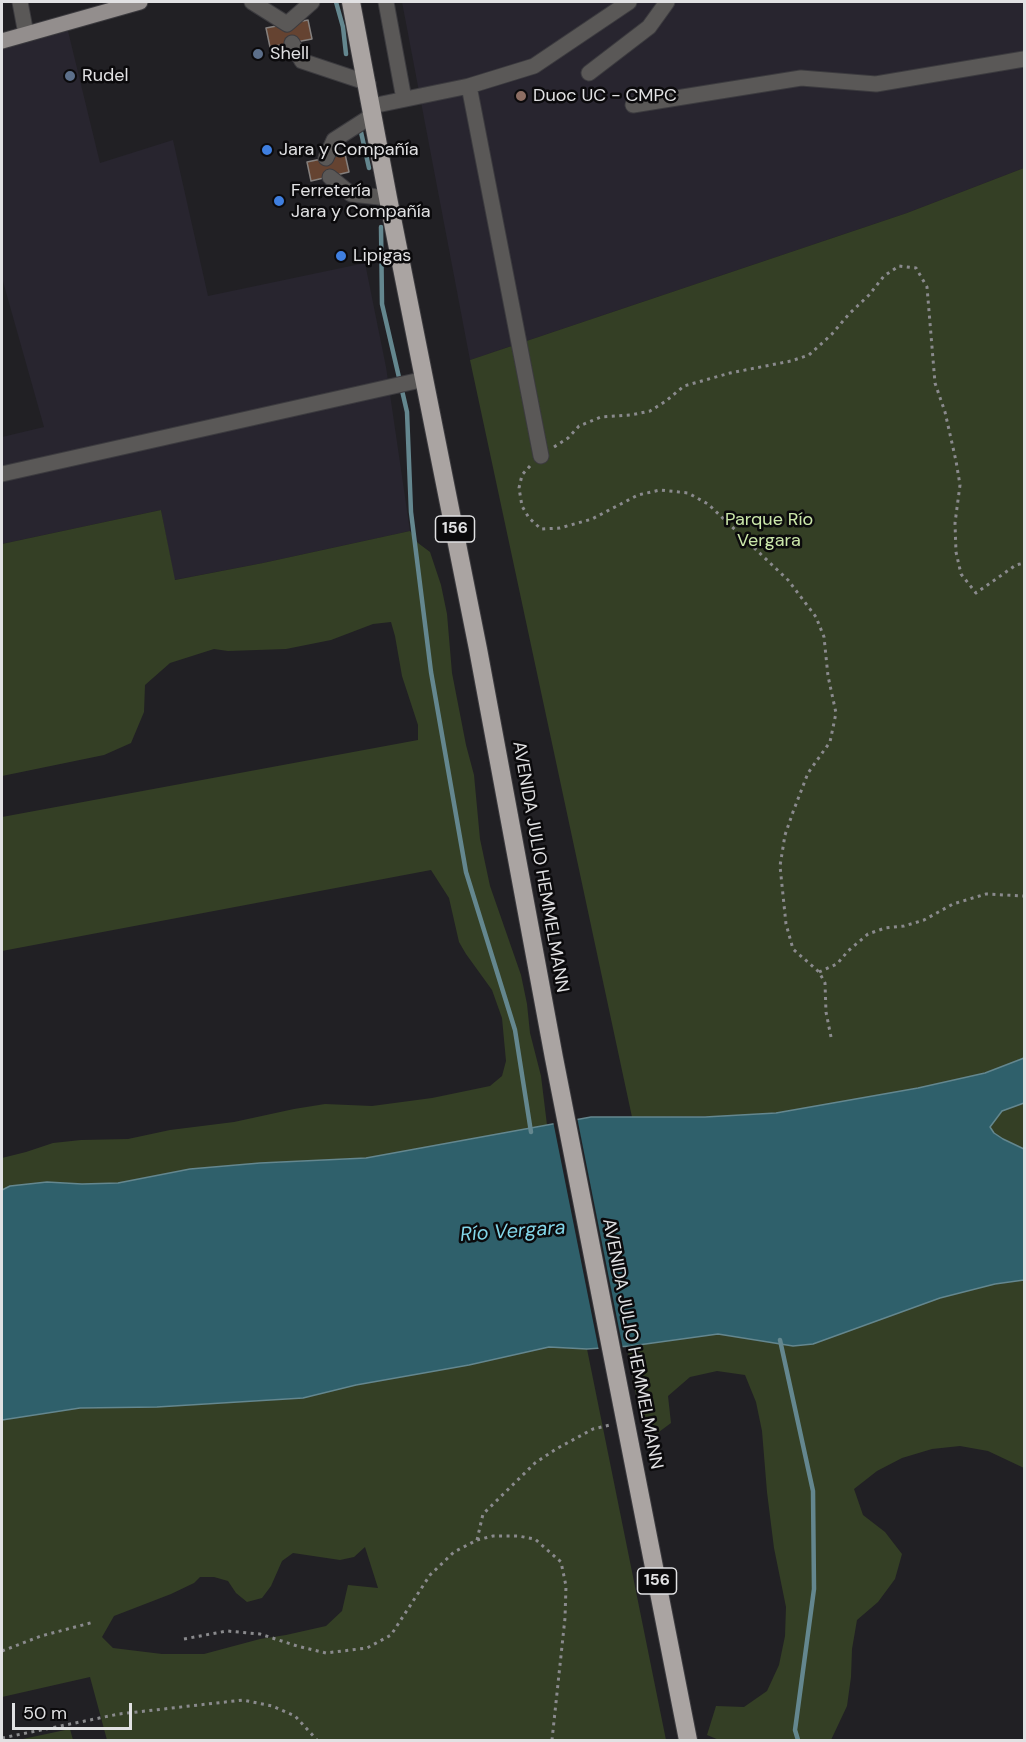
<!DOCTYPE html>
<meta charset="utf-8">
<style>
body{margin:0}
#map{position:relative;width:1026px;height:1742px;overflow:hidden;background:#212024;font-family:"DM Sans",sans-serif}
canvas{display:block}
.frame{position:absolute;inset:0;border:3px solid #e1e1e3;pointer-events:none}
.scale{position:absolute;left:12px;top:1703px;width:120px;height:27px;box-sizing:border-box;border:3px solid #e1e1e3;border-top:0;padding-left:8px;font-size:18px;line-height:21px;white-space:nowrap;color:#e1e1e3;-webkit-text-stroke:4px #0b0a0c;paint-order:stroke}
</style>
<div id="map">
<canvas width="1026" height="1742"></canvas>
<div class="frame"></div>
<div class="scale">50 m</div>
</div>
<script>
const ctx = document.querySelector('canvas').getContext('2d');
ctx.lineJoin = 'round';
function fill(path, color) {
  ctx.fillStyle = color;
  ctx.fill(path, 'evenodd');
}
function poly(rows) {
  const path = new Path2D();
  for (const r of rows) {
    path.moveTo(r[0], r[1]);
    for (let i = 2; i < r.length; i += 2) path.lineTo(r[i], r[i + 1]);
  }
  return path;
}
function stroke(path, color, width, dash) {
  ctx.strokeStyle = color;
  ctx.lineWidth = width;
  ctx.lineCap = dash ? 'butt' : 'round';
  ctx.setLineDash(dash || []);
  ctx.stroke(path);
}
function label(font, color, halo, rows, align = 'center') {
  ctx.font = font + ' "DM Sans",sans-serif';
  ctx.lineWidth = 5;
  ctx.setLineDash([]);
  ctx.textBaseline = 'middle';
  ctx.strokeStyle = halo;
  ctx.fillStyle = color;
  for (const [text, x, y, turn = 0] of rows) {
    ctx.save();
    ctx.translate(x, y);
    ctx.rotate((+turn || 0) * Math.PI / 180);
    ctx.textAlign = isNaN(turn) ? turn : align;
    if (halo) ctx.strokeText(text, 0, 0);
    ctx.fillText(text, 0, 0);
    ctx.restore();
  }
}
const built = poly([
 [402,2,1024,2,1024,168,907,213,470,360],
 [68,31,100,163,173,140,208,296,365,263,386,367,410,531,263,563,174,580,161,510,2,544,2,437,44,427,2,278,2,49]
]);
const green = poly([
 [1024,168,1024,1058,985,1073,918,1088,776,1113,741,1116,632,1117,470,360,907,213],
 [161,510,175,580,263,563,410,531,418,543,430,552,441,585,447,614,452,673,466,745,474,775,480,839,490,886,521,975,527,1004,530,1033,541,1076,547,1125,366,1158,260,1163,190,1169,118,1183,82,1184,47,1182,11,1186,2,1190,2,1158,26,1152,53,1143,81,1140,128,1139,170,1130,234,1122,294,1109,325,1104,372,1106,432,1098,490,1086,502,1076,506,1061,502,1018,492,990,466,954,459,942,449,898,431,870,2,951,2,817,418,740,418,725,402,676,395,636,391,622,373,624,331,640,286,649,228,651,214,649,170,663,145,685,144,712,131,743,104,755,2,776,2,544],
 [1024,1103,1024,1149,1003,1139,994,1133,990,1127,1002,1111],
 [1024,1280,1024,1468,988,1451,960,1446,932,1449,902,1458,877,1471,854,1489,863,1515,885,1532,902,1554,895,1579,878,1602,857,1620,852,1649,851,1677,847,1706,831,1740,719,1740,707,1735,716,1706,744,1707,767,1691,779,1665,785,1636,786,1607,774,1548,767,1492,762,1431,756,1402,745,1375,717,1371,690,1377,668,1396,671,1423,648,1440,639,1410,628,1353,631,1346,718,1334,793,1346,940,1298,995,1284],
 [549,1347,587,1349,666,1740,107,1740,90,1677,2,1697,2,1420,80,1408,157,1407,303,1398,356,1385,469,1365],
 [365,1547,378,1588,348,1585,342,1611,326,1626,286,1635,260,1639,204,1654,162,1654,113,1648,102,1637,114,1616,171,1594,194,1583,200,1577,214,1577,228,1581,236,1593,247,1602,262,1598,271,1586,282,1561,293,1553,340,1560,354,1557],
 [70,1729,73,1740,18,1740]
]);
const water = poly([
 [1024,1058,1024,1103,1002,1111,990,1127,994,1133,1003,1139,1024,1149,1024,1280,995,1284,940,1298,813,1344,793,1346,718,1334,631,1346,587,1349,549,1347,469,1365,356,1385,303,1398,157,1407,80,1408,2,1420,2,1190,10,1186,47,1182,82,1184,118,1183,190,1169,260,1163,366,1158,591,1117,705,1117,776,1113,918,1088,985,1073,1024,1058]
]);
const pier = poly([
 [577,1117,623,1349,599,1351,553,1121]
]);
const stream = poly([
 [336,2,343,27,346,54],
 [361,132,369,168],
 [381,227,382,304,407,412,411,512,431,672,466,872,515,1030,531,1132],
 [780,1340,813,1491,814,1589,795,1730,798,1740]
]);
const building = poly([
 [308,20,312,39,270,47,266,28,308,20],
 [345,154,349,172,311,181,307,162,345,154]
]);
const path = poly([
 [554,447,568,438,579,426,601,417,631,415,650,411,666,401,684,386,730,373,791,361,809,355,832,334,849,314,869,295,884,276,899,266,916,268,927,287,935,383,945,412,956,461,960,485,955,523,956,552,961,574,976,593,1016,565,1024,563],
 [530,466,522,475,519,488,522,506,529,518,541,529,560,528,592,519,638,495,660,490,688,493,708,504,788,580,816,617,824,637,828,676,836,713,830,742,808,773,793,812,785,835,780,866,786,924,793,949,819,972,825,983,826,1012,831,1037],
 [819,972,837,964,848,951,868,934,885,928,904,926,924,920,953,904,986,894,1024,896],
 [477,1540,483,1514,535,1463,556,1449,593,1429,610,1425],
 [184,1639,227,1631,260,1634,297,1646,326,1653,367,1648,391,1635,430,1575,454,1552,477,1540,493,1536,518,1536,535,1539,561,1562,566,1586,565,1618,552,1740],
 [2,1651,41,1636,94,1622],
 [2,1738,119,1714,243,1700,272,1706,295,1716,317,1740]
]);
const minor = poly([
 [20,2,26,34],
 [252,2,287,24,312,2],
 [386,2,404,99],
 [292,43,302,61,368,83],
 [589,73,649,27,667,2],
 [469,86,534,66,629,2],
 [633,105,801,78,876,84,1024,59],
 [372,106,469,86,541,456],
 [326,158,334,140,373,115],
 [330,177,351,194,388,198],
 [2,474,425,379]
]);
const major = poly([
 [2,41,140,2]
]);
const highway = poly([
 [351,2,388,198,478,649,554,1058,688,1740]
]);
const markers = [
 [258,54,6,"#5c6f8a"],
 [70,76,6,"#5c6f8a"],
 [521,96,6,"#8d6e63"],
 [267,150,6,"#3f7fe0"],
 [279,201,6,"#3f7fe0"],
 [341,256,6,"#3f7fe0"]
];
const shields = [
 [455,529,39],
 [657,1581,39]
];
const shieldNames = [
 ["156",455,529],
 ["156",657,1581]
];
const poiNames = [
 ["Shell",270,54],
 ["Rudel",82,76],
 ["Duoc UC - CMPC",533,96],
 ["Jara y Compañía",279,150],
 ["Ferretería",291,191],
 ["Jara y Compañía",291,212],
 ["Lipigas",353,256]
];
const parkNames = [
 ["Parque Río",769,520],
 ["Vergara",769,541]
];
const streetNames = [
 ["AVENIDA JULIO HEMMELMANN",540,867,80],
 ["AVENIDA JULIO HEMMELMANN",632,1344,79]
];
const waterNames = [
 ["Río Vergara",513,1232,-4]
];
fill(built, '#28252f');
fill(green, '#343f25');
fill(water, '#2f606b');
stroke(water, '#64878f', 1.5);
fill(pier, '#212024');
stroke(stream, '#64878f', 4.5);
fill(building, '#654331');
stroke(building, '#85807e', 1.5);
stroke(minor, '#3c3b3f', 17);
stroke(major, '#3c3b3f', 17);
stroke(highway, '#3c3b3f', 20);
stroke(path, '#8a8a8d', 3, [3, 4.5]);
stroke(minor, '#5a5857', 15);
stroke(major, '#938e8d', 15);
stroke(highway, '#aaa4a2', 18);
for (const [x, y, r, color] of markers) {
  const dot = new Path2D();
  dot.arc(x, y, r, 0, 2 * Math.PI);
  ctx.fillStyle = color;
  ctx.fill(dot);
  stroke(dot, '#0b0a0c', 2);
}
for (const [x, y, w] of shields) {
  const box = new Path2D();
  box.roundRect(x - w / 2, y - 13, w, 26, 4.5);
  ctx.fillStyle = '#0b0a0c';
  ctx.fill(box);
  stroke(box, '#e1e1e3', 1.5);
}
label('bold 16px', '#e1e1e3', null, shieldNames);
label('18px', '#e1e1e3', '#0b0a0c', poiNames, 'left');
label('18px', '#cbe7aa', '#0b0a0c', parkNames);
label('18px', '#e1e1e3', '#0b0a0c', streetNames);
label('italic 20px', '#83d6e9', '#0b0a0c', waterNames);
</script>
